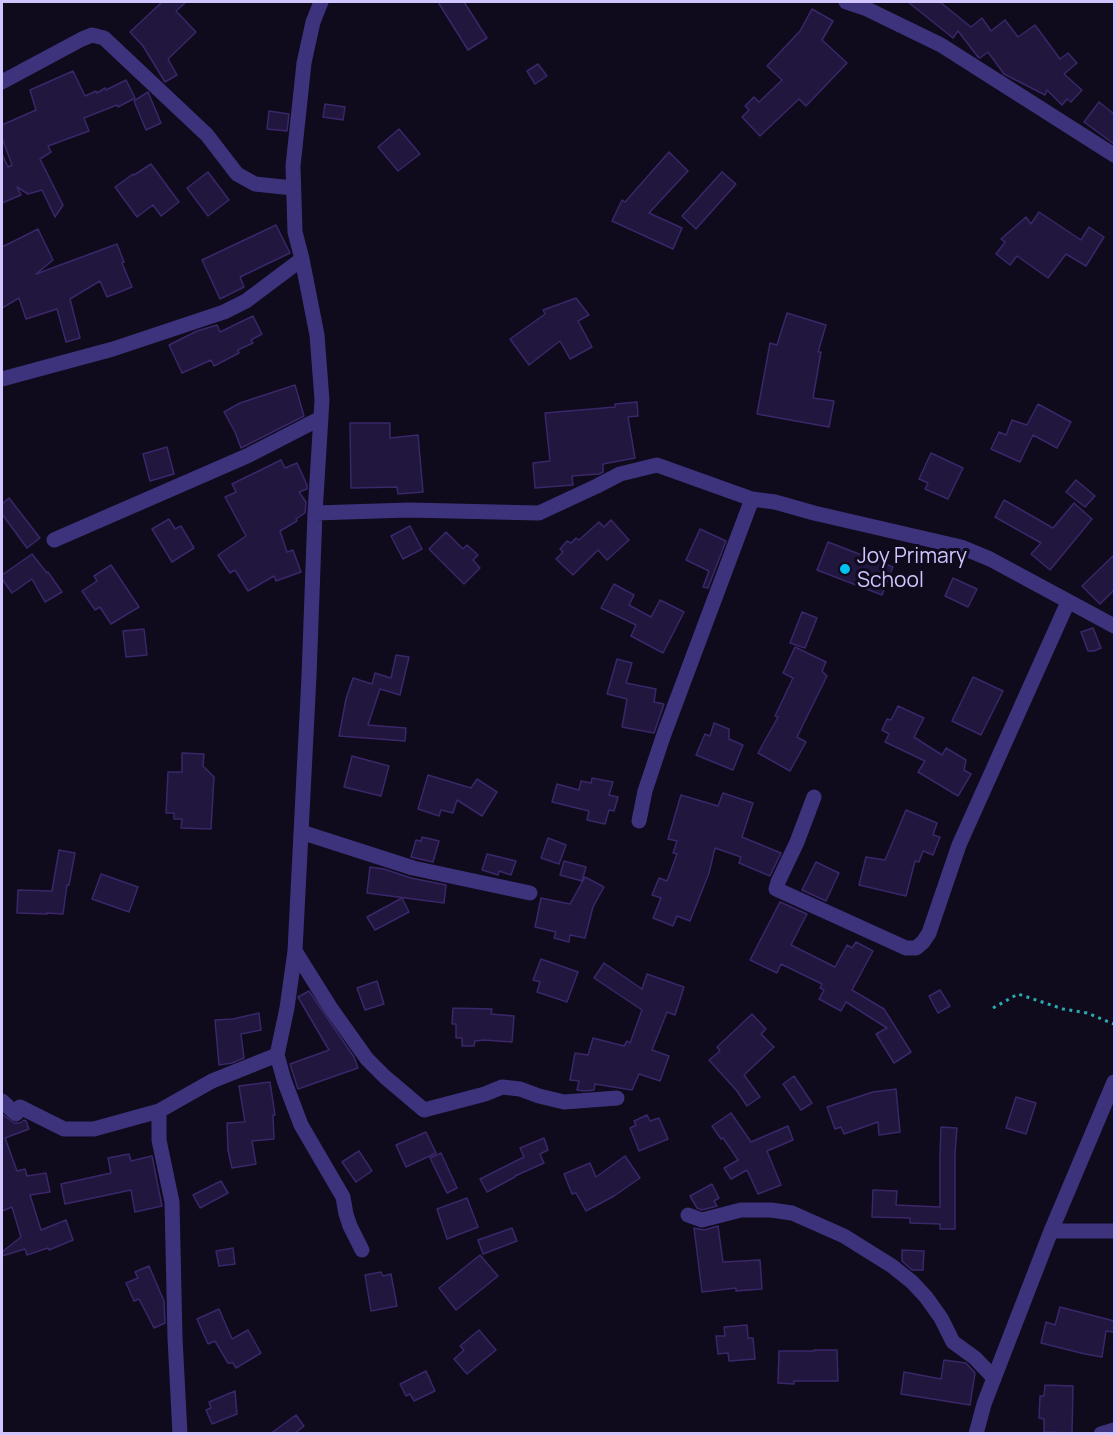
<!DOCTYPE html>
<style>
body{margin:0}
#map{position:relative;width:1116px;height:1435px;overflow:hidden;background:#0f0a1c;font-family:Manrope,sans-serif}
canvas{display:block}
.frame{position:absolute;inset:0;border:3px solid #d1c5ff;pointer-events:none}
</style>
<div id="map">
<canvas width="1116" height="1435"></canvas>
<div class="frame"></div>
</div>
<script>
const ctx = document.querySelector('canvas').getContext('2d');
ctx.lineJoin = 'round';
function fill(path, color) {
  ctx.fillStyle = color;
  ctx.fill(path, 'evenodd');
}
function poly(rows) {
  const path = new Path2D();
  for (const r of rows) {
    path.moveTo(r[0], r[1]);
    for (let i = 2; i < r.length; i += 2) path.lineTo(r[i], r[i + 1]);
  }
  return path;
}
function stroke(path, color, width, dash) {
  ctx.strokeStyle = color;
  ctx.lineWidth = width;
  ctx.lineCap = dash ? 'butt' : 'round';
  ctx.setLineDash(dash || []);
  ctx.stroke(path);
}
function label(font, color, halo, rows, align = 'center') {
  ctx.font = font + ' Manrope,sans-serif';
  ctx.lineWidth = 6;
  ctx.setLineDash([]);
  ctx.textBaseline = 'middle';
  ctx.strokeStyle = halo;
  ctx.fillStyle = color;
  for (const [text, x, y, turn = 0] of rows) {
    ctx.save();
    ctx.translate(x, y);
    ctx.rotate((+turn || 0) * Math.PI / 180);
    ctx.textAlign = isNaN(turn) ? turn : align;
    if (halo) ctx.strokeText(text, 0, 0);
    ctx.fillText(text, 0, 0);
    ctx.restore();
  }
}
const building = poly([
 [162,2,186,2,176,11,196,32,168,59,177,75,165,82,143,46,130,32,162,2],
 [438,2,464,2,487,38,468,50,438,2],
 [908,2,940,2,971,27,982,18,991,31,1005,20,1018,37,1035,25,1060,59,1068,53,1077,63,1064,74,1082,90,1071,102,1067,99,1062,105,1047,90,1045,95,1004,74,988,52,980,58,978,57,958,31,953,38,908,2],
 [812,9,833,21,822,40,847,63,806,106,799,99,760,136,742,117,749,110,745,106,754,97,759,102,782,80,767,66,800,31,812,9],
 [538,64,547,76,535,84,527,71,538,64],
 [73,71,85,96,96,91,97,93,105,88,106,90,126,80,135,98,118,107,117,105,84,118,89,131,48,146,51,152,40,159,63,205,55,217,42,190,28,194,17,187,21,195,2,203,2,154,8,167,12,165,2,138,2,125,36,110,30,90,73,71],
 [148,92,161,123,146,130,134,101,148,92],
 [1099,102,1114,114,1114,144,1084,122,1099,102],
 [325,104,345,107,343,120,323,117,325,104],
 [269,111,289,114,287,131,267,129,269,111],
 [399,129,420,154,398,171,378,147,399,129],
 [669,152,688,171,649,213,682,228,673,249,612,221,622,200,625,202,669,152],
 [151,164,179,202,161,216,153,205,137,217,115,187,133,174,134,175,151,164],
 [208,172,229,200,208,216,187,188,208,172],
 [722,172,736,184,696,229,682,216,722,172],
 [1039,212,1081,240,1089,227,1104,237,1086,266,1066,254,1048,278,1017,256,1010,265,996,254,1005,242,1001,239,1026,217,1031,224,1039,212],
 [276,225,290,253,240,277,244,287,220,299,202,260,276,225],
 [38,229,53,260,36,274,117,244,124,262,122,263,132,287,107,297,100,281,70,299,80,338,66,342,57,309,26,319,19,298,2,308,2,247,38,229],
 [576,298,589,315,578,321,592,347,570,359,560,341,529,365,510,339,545,314,543,310,576,298],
 [787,313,826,325,818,352,821,352,813,398,834,401,829,427,757,414,770,343,777,345,787,313],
 [253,316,262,334,251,340,253,343,238,350,239,353,214,366,211,360,182,373,169,345,197,331,217,325,220,332,253,316],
 [295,385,304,416,241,448,235,432,224,412,240,403,295,385],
 [637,402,638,416,628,417,635,458,603,464,603,472,599,474,572,476,573,485,535,488,533,463,550,461,545,413,615,407,615,404,637,402],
 [1038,404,1071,422,1057,448,1033,435,1020,462,991,449,999,432,1006,435,1012,420,1027,425,1038,404],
 [350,423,390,423,390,438,418,435,423,492,398,494,397,487,351,488,350,423],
 [167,447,174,474,150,481,143,454,167,447],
 [931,453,963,468,948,499,925,489,928,483,919,479,931,453],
 [281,460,285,468,297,463,307,485,307,489,299,492,306,502,305,513,296,519,297,521,280,531,287,552,293,550,301,572,276,581,274,576,248,591,235,570,230,573,218,555,246,536,225,497,236,492,232,484,281,460],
 [1076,480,1095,496,1085,507,1066,492,1076,480],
 [9,498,40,538,27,548,2,514,2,504,9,498],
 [1004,500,1053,528,1074,503,1092,519,1050,570,1031,554,1041,543,995,517,1004,500],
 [169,519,175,529,181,526,194,548,172,562,152,529,169,519],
 [611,520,629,540,607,560,598,550,573,575,556,559,563,552,560,549,567,541,571,543,576,538,579,540,599,522,604,527,611,520],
 [410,526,422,549,403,559,391,536,410,526],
 [700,529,726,541,708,588,703,587,709,571,686,560,700,529],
 [446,532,463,549,467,545,478,555,473,560,480,568,464,584,429,549,446,532],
 [828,542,893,567,882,595,817,570,828,542],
 [32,554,47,573,48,572,62,592,45,602,32,579,12,593,2,579,2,575,32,554],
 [1114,555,1114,590,1100,604,1082,586,1114,555],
 [111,565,139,607,111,624,100,607,95,610,82,591,97,581,94,576,111,565],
 [953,578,977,589,968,607,945,596,953,578],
 [614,584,634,595,629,605,651,617,660,600,684,612,663,653,631,636,636,625,601,608,614,584],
 [802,612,817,618,805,648,790,643,802,612],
 [1093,628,1101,648,1094,651,1088,651,1081,632,1093,628],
 [144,629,147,655,126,657,123,631,144,629],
 [795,647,826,662,822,671,827,676,797,737,806,742,790,771,758,753,778,717,775,716,793,678,783,673,795,647],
 [396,655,409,657,400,695,380,689,368,725,406,728,405,741,339,736,346,699,353,678,372,684,375,673,391,678,396,655],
 [617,659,632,663,626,683,656,689,654,702,664,704,654,733,622,727,627,699,607,694,617,659],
 [973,677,1003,691,981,735,952,721,973,677],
 [898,706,924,718,914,737,942,755,946,748,966,760,964,770,971,774,958,796,918,772,925,761,885,742,889,734,882,730,887,719,891,720,898,706],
 [714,723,729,729,729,739,743,745,733,770,696,755,705,734,710,736,714,723],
 [182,753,204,754,203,766,214,777,211,829,181,828,182,819,174,819,174,813,166,813,168,772,182,772,182,753],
 [352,756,389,766,381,796,344,787,352,756],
 [428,775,471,788,477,779,497,792,482,816,457,800,453,813,441,810,439,816,418,809,428,775],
 [592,778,613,782,609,795,618,797,614,811,609,810,605,824,587,820,589,811,552,802,557,784,579,790,581,781,591,783,592,778],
 [723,793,753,803,742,837,781,853,770,876,739,863,741,857,715,848,709,873,690,921,677,916,673,926,653,918,661,898,652,895,659,878,667,881,677,854,673,853,677,841,668,839,681,795,718,806,723,793],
 [906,810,937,823,933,835,940,837,933,855,923,851,919,862,915,861,906,896,859,885,866,857,885,860,906,810],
 [422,837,439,841,433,862,411,857,416,840,421,841,422,837],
 [548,838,566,845,559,864,541,858,548,838],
 [59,850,75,853,69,885,67,885,63,914,47,913,47,914,17,913,18,890,52,891,59,850],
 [487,854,516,861,511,875,499,871,498,875,482,870,487,854],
 [564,861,586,867,582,881,560,875,564,861],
 [816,862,839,873,826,901,802,890,816,862],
 [370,867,384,869,411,878,446,885,444,903,367,893,370,867],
 [101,874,138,887,129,912,92,899,101,874],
 [585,877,604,887,593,907,585,938,570,935,569,942,554,938,556,932,535,927,541,898,570,904,585,877],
 [402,898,409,912,375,930,367,917,402,898],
 [780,902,807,914,791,945,835,967,847,945,852,948,856,942,873,951,852,990,884,1009,911,1052,894,1063,876,1034,887,1028,846,1002,841,1011,819,999,824,990,820,988,822,984,781,964,777,973,750,960,780,902],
 [541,959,578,972,567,1002,537,992,540,982,533,980,541,959],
 [604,963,642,989,647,974,684,987,675,1015,667,1012,652,1050,669,1056,660,1081,639,1074,632,1090,595,1084,594,1090,584,1091,577,1090,579,1081,570,1080,575,1053,588,1055,593,1038,624,1046,627,1041,630,1043,642,1010,594,978,604,963],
 [377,981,384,1004,365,1010,357,988,377,981],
 [940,990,950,1006,938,1013,929,996,940,990],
 [309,991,354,1057,358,1068,298,1089,290,1064,329,1050,298,997,309,991],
 [453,1008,492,1009,491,1014,514,1016,512,1042,484,1040,475,1041,474,1046,462,1046,462,1038,456,1038,456,1024,452,1024,453,1008],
 [259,1013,261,1030,241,1034,244,1058,232,1063,219,1065,215,1020,233,1019,259,1013],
 [752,1014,766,1029,761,1034,774,1047,744,1075,760,1097,747,1106,737,1091,709,1060,720,1051,717,1047,752,1014],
 [794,1076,812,1103,801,1110,783,1084,794,1076],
 [270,1082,275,1115,273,1115,274,1139,252,1141,256,1164,232,1168,228,1150,227,1123,245,1122,239,1086,270,1082],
 [896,1089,900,1132,879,1135,878,1122,844,1134,841,1127,835,1129,827,1107,873,1092,896,1089],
 [1016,1097,1036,1103,1026,1134,1006,1128,1016,1097],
 [731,1113,751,1142,788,1126,793,1140,767,1151,781,1185,758,1194,747,1170,731,1179,724,1168,738,1160,723,1138,721,1139,712,1126,731,1113],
 [2,1114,14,1123,20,1123,24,1120,26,1121,29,1129,5,1138,17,1171,25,1169,27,1176,46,1173,50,1192,30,1195,41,1230,66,1220,73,1240,49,1250,48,1248,27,1255,25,1249,2,1256,2,1252,21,1237,12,1207,2,1211,2,1114],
 [647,1115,650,1121,659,1118,668,1139,639,1151,630,1128,636,1125,634,1121,647,1115],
 [941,1127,957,1128,955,1154,955,1229,940,1229,940,1224,910,1223,910,1218,872,1217,873,1190,897,1191,896,1205,940,1207,940,1153,941,1127],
 [426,1132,436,1153,406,1167,396,1145,426,1132],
 [544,1138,548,1150,540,1154,544,1163,515,1176,515,1177,487,1192,480,1179,524,1157,520,1148,544,1138],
 [359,1151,372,1171,356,1182,342,1162,359,1151],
 [441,1153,457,1188,447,1193,430,1158,441,1153],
 [129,1154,131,1161,152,1156,162,1206,135,1212,131,1190,65,1204,61,1184,111,1173,108,1158,129,1154],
 [625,1156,640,1178,614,1196,586,1211,576,1193,572,1194,564,1174,590,1163,596,1177,625,1156],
 [221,1181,228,1193,200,1208,193,1195,221,1181],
 [712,1184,719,1198,714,1201,717,1206,702,1210,697,1208,690,1196,712,1184],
 [467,1198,478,1227,447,1239,437,1209,467,1198],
 [718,1226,723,1262,760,1260,762,1289,736,1291,736,1288,702,1292,694,1228,704,1230,718,1226],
 [512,1228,517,1241,483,1254,478,1240,512,1228],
 [233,1248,235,1264,219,1266,216,1251,233,1248],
 [902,1250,924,1251,923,1270,912,1270,902,1261,902,1250],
 [480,1255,498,1276,456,1310,439,1288,480,1255],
 [149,1266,164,1301,165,1323,154,1328,139,1299,134,1301,126,1283,138,1278,135,1272,149,1266],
 [381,1272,383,1276,391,1274,397,1306,371,1311,365,1275,381,1272],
 [1060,1307,1114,1321,1114,1332,1106,1331,1102,1357,1085,1354,1041,1343,1046,1322,1055,1325,1060,1307],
 [219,1309,232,1339,248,1330,261,1353,236,1368,233,1363,228,1363,215,1341,208,1344,197,1319,219,1309],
 [747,1325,748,1338,753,1338,755,1359,729,1361,728,1353,718,1354,716,1336,725,1336,724,1327,747,1325],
 [479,1330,496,1350,467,1374,454,1359,464,1350,460,1346,479,1330],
 [814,1350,837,1350,838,1381,794,1381,794,1384,778,1383,779,1351,814,1351,814,1350],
 [944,1360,966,1363,975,1373,970,1405,901,1394,904,1372,941,1379,944,1360],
 [426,1371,435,1391,414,1401,410,1394,406,1396,400,1384,426,1371],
 [1045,1385,1073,1386,1072,1433,1044,1432,1044,1419,1039,1418,1040,1396,1044,1396,1045,1385],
 [235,1391,237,1414,212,1424,206,1410,211,1408,209,1402,235,1391],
 [296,1415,304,1426,294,1434,270,1434,296,1415]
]);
const path = poly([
 [993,1008,1018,994,1063,1009,1087,1013,1114,1024]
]);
const minor = poly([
 [321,2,313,22,304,63,293,166,295,232,302,259,317,335,322,400,315,513,309,676,295,951,287,1008,277,1055,284,1080,301,1125,343,1197,346,1214,350,1226,362,1250],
 [846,2,867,9,941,45,1114,155],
 [2,82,82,39,92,35,104,38,207,135,237,174,255,184,293,188],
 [2,379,113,349,224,312,246,301,302,259],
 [315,513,409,510,539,513,597,486,620,474,657,465,752,499,775,502,814,513,961,547,990,559,1114,626],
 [54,540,247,456,321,418],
 [814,797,797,842,778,882,776,889,906,948,916,948,923,942,929,933,959,845,1068,602],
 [639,821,645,791,664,734,752,499],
 [301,832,413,868,530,893],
 [295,951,330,1007,367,1059,385,1077,424,1110,485,1094,502,1087,520,1089,539,1096,564,1102,617,1098],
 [2,1101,16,1114,20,1107,64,1129,94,1129,159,1111,212,1081,277,1055],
 [159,1111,159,1140,172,1202,175,1338,180,1434],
 [688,1215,702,1220,741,1210,771,1210,792,1213,844,1236,892,1266,912,1282,926,1297,941,1318,953,1342,975,1358,994,1378],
 [1051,1231,1114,1231],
 [1101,1434,1114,1430]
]);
const tertiary = poly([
 [976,1434,984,1404,1051,1231,1114,1082]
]);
const markers = [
 [845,569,6,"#00c2f0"]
];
const poiNames = [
 ["Joy Primary",857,557],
 ["School",857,581]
];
fill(building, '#21163d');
stroke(building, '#3a276a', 1.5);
stroke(path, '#28acb0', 3, [3, 4.5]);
stroke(minor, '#3d337c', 15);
stroke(tertiary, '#3d337c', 15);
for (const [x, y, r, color] of markers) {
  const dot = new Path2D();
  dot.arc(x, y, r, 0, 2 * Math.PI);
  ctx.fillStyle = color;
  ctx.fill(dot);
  stroke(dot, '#0f0a1c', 2);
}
label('21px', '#d1c5ff', '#0f0a1c', poiNames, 'left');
</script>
